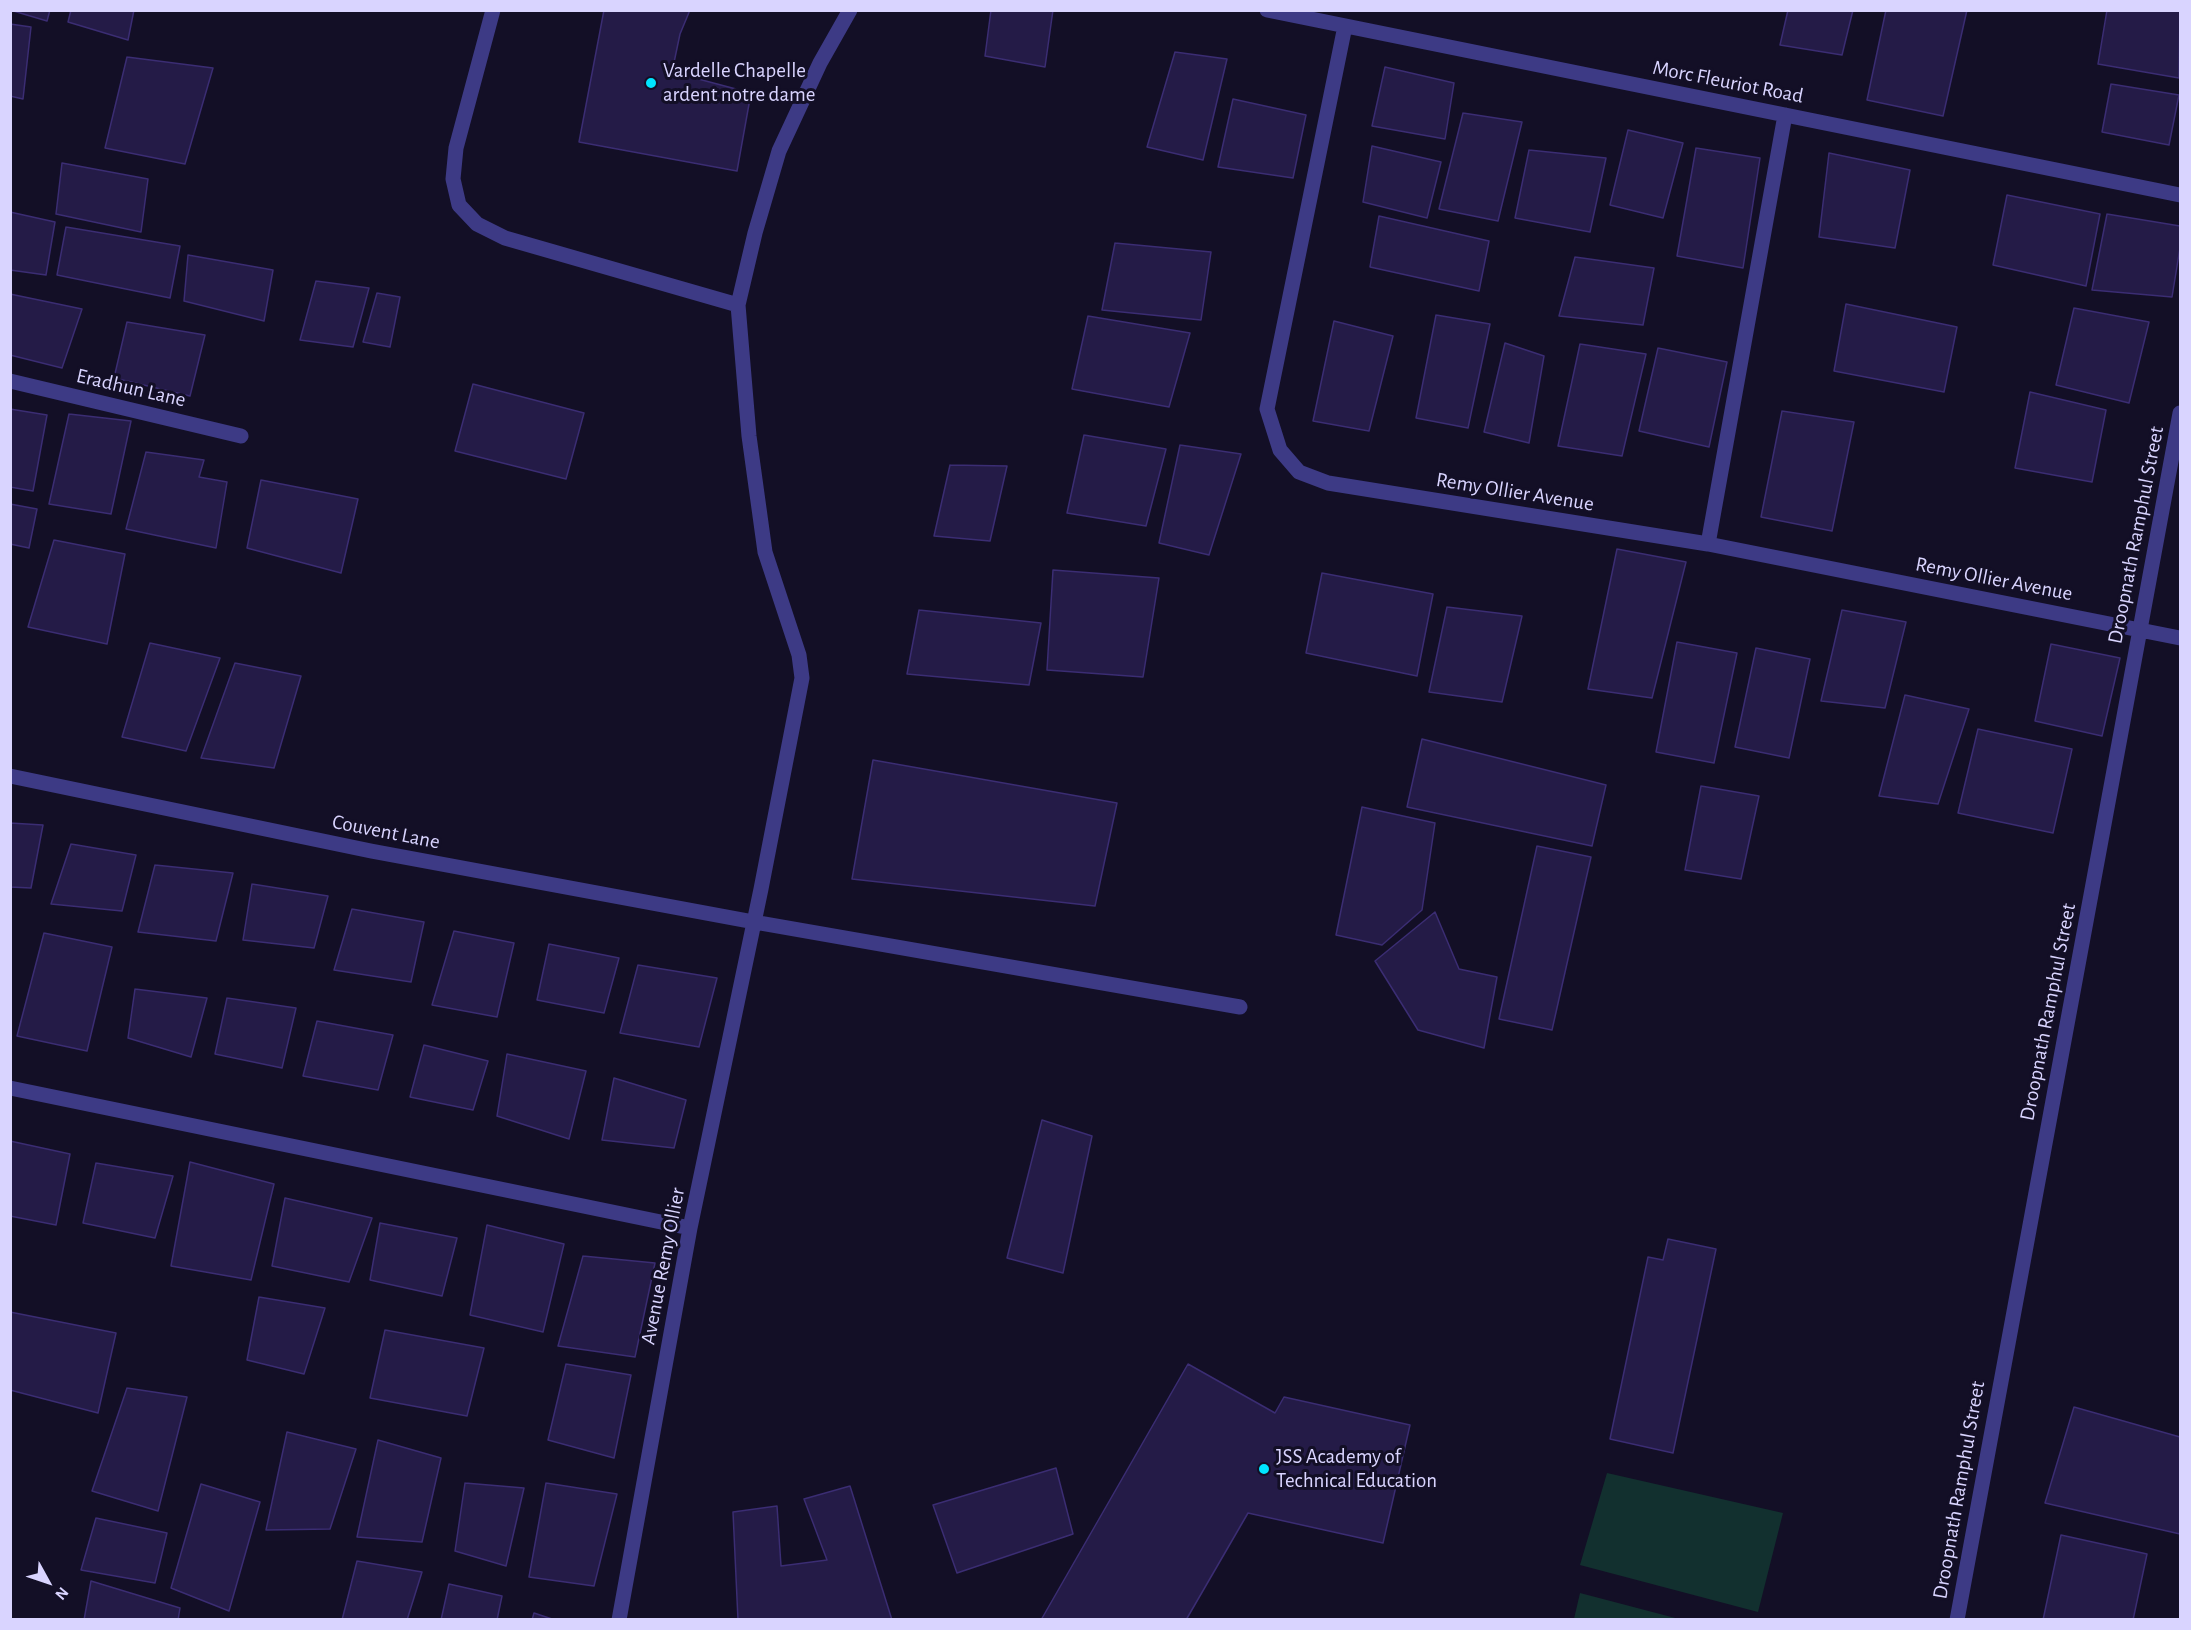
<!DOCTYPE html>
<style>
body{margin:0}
#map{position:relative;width:2191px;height:1630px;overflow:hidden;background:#130f26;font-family:"Alegreya Sans",sans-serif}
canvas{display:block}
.frame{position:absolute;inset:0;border:12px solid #d9d4ff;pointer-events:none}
.north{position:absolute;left:18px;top:1552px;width:60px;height:60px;-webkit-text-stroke:4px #130f26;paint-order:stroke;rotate:130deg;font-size:16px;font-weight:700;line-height:24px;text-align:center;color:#d9d4ff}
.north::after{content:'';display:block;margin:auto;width:21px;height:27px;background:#d9d4ff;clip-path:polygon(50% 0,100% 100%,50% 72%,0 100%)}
</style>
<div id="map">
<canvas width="2191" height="1630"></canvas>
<div class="frame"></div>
<div class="north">N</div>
</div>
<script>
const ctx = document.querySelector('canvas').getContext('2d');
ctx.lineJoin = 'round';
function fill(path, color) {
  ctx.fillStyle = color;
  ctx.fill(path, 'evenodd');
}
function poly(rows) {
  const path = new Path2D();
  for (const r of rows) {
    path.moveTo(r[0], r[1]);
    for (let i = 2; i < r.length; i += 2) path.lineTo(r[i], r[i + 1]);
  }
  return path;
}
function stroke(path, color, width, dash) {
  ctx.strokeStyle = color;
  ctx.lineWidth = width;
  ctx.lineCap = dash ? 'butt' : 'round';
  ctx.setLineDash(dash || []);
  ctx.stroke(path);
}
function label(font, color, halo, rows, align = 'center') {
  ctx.font = font + ' "Alegreya Sans",sans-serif';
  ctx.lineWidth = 6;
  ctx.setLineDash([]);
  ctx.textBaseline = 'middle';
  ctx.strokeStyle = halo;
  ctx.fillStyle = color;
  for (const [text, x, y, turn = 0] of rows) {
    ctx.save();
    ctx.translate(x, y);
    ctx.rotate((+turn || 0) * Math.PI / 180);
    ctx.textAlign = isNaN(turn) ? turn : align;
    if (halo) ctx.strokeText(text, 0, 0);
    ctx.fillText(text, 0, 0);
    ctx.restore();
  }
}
const green = poly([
 [1607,1473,1783,1513,1758,1612,1580,1565],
 [1580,1593,1679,1619,1574,1619]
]);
const building = poly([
 [10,10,50,10,47,21,10,10],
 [71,10,134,10,128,40,68,22,71,10],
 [604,10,690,10,680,34,672,72,751,93,737,171,579,142,604,10],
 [991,10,1053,10,1045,67,985,56,991,10],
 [1788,10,1853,10,1842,55,1780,45,1788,10],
 [1886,10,1967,10,1943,116,1867,100,1886,10],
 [2107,10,2180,10,2179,78,2098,64,2107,10],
 [10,24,31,27,23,99,10,96,10,24],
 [1175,52,1227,59,1203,160,1147,147,1175,52],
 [127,57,213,68,185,164,105,148,127,57],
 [1385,67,1454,83,1445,139,1372,126,1385,67],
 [2111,84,2179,95,2169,145,2102,132,2111,84],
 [1233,99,1306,115,1293,178,1218,167,1233,99],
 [1463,113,1522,122,1498,221,1439,209,1463,113],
 [1628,130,1683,143,1663,218,1610,205,1628,130],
 [1372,146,1441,162,1427,218,1363,202,1372,146],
 [1696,148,1760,158,1743,268,1677,256,1696,148],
 [1529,150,1606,158,1590,232,1515,218,1529,150],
 [1829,153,1910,170,1895,248,1819,237,1829,153],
 [62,163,148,179,141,232,56,214,62,163],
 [2007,195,2100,214,2086,286,1993,265,2007,195],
 [10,212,55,222,46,275,10,270,10,212],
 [2107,214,2180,226,2180,248,2172,297,2092,290,2107,214],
 [1379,216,1489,241,1479,291,1370,267,1379,216],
 [66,227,180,246,170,298,57,275,66,227],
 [1115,243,1211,252,1201,320,1102,310,1115,243],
 [188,255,273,270,264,321,184,301,188,255],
 [1575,257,1654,268,1643,325,1559,316,1575,257],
 [316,281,369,288,353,347,300,340,316,281],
 [377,293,400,297,390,347,363,342,377,293],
 [10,294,82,309,62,368,10,355,10,294],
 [1846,304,1957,327,1944,392,1834,371,1846,304],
 [2074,308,2149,322,2129,403,2056,385,2074,308],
 [1436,315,1490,324,1468,428,1416,418,1436,315],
 [1088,316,1190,333,1169,407,1072,389,1088,316],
 [1334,321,1393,336,1369,431,1313,421,1334,321],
 [127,322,205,335,190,396,114,378,127,322],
 [1505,343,1544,356,1529,443,1484,432,1505,343],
 [1580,344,1646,354,1622,456,1558,446,1580,344],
 [1658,348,1727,362,1709,447,1639,431,1658,348],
 [473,384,584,413,566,479,455,451,473,384],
 [2030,392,2106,410,2092,482,2015,468,2030,392],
 [10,409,47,415,33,491,10,487,10,409],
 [1782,411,1854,422,1832,531,1761,517,1782,411],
 [69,414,131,421,111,514,49,504,69,414],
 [1084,435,1166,449,1146,526,1067,513,1084,435],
 [1180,445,1241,454,1209,555,1159,543,1180,445],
 [146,452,204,460,199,477,227,482,216,548,126,529,146,452],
 [950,465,1007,466,990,541,934,536,950,465],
 [261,480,358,499,341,573,247,548,261,480],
 [10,504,37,509,29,548,10,544,10,504],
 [54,540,125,554,107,644,28,627,54,540],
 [1617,549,1686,562,1652,698,1588,689,1617,549],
 [1053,570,1159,578,1143,677,1047,670,1053,570],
 [1322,573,1433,594,1417,676,1306,653,1322,573],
 [1447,607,1522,616,1502,702,1429,692,1447,607],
 [919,610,1041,623,1029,685,907,674,919,610],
 [1842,610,1906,622,1885,708,1821,701,1842,610],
 [1677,642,1737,653,1714,763,1656,752,1677,642],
 [150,643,220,658,186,751,122,737,150,643],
 [2051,644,2120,658,2102,736,2035,721,2051,644],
 [1756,648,1810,659,1789,758,1735,747,1756,648],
 [235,663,301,676,274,768,201,758,235,663],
 [1905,695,1969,709,1938,804,1879,796,1905,695],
 [1978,729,2072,749,2053,833,1958,813,1978,729],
 [1422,739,1606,785,1592,846,1407,807,1422,739],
 [873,760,1117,803,1095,906,852,879,873,760],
 [1701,786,1759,796,1741,879,1685,870,1701,786],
 [1362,807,1435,823,1422,910,1382,945,1336,935,1362,807],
 [10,823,43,825,31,888,10,887,10,823],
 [71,844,136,855,122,911,51,904,71,844],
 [1537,846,1591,857,1552,1030,1499,1019,1537,846],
 [155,865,233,873,216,941,138,932,155,865],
 [252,884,328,896,314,948,243,940,252,884],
 [352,909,424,922,411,982,334,970,352,909],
 [1435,912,1459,969,1497,977,1484,1048,1418,1030,1375,961,1435,912],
 [454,931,514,943,497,1017,432,1005,454,931],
 [44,933,112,947,87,1051,17,1036,44,933],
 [549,944,619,958,604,1013,537,1000,549,944],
 [638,965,717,978,699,1047,620,1033,638,965],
 [135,989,207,998,191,1057,128,1038,135,989],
 [227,998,296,1008,282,1068,215,1054,227,998],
 [317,1021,393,1035,378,1090,303,1076,317,1021],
 [424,1045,488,1061,473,1110,410,1097,424,1045],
 [507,1054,586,1071,569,1139,497,1116,507,1054],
 [614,1078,686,1100,674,1148,602,1140,614,1078],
 [1042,1120,1092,1136,1063,1273,1007,1258,1042,1120],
 [10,1141,70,1154,56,1225,10,1216,10,1141],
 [190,1162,274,1184,251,1280,171,1266,190,1162],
 [96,1163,173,1176,155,1238,83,1223,96,1163],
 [285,1198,372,1218,349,1282,272,1266,285,1198],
 [380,1223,457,1238,442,1296,370,1280,380,1223],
 [487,1225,564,1244,543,1332,470,1315,487,1225],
 [1668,1239,1716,1249,1673,1453,1610,1439,1648,1257,1663,1260,1668,1239],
 [583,1256,655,1263,635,1357,558,1346,583,1256],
 [259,1297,325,1308,304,1374,247,1360,259,1297],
 [10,1312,116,1333,98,1413,10,1390,10,1312],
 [385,1330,484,1348,467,1416,370,1398,385,1330],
 [566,1364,631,1375,614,1458,548,1440,566,1364],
 [1188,1364,1275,1413,1284,1397,1410,1425,1383,1543,1248,1513,1186,1620,1041,1620,1188,1364],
 [127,1388,187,1397,158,1511,92,1491,127,1388],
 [2074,1407,2180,1437,2180,1534,2045,1503,2074,1407],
 [287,1432,356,1449,330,1529,266,1530,287,1432],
 [378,1440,441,1458,422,1542,357,1537,378,1440],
 [1056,1468,1073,1534,957,1573,933,1505,1056,1468],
 [465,1483,524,1488,506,1566,455,1551,465,1483],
 [546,1483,617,1494,594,1586,529,1577,546,1483],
 [201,1484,260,1502,229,1611,171,1588,201,1484],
 [850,1486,892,1620,738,1620,733,1512,777,1506,781,1566,827,1560,804,1499,850,1486],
 [96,1518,167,1533,155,1583,81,1570,96,1518],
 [2061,1535,2147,1554,2133,1620,2043,1620,2061,1535],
 [357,1561,422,1572,407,1620,342,1620,357,1561],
 [91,1581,180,1608,178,1620,84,1620,91,1581],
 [449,1584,502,1596,497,1620,441,1620,449,1584],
 [534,1613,555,1620,532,1620,534,1613]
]);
const street = poly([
 [493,10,456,148,453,179,459,205,477,224,505,238,738,305],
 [1267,10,2180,195],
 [1345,26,1267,409,1280,450,1299,472,1328,483,1708,544,2180,638],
 [10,381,241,436],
 [1708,544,1785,115],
 [10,776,371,851,754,922,1240,1007],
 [10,1088,690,1228],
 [619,1620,690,1228,761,889,802,678,799,655,765,552,749,436,738,305,755,233,779,151,820,63,850,10],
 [1957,1620,2180,413]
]);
const markers = [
 [651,83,6,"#00e5ff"],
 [1264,1469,6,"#00e5ff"]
];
const poiNames = [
 ["Vardelle Chapelle",663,71],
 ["ardent notre dame",663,95],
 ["JSS Academy of",1276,1457],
 ["Technical Education",1276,1481]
];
const streetNames = [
 ["Morc Fleuriot Road",1728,82,11],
 ["Eradhun Lane",131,388,13],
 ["Remy Ollier Avenue",1515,492,9],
 ["Droopnath Ramphul Street",2136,535,-79],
 ["Remy Ollier Avenue",1994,579,11],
 ["Couvent Lane",386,832,11],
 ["Droopnath Ramphul Street",2048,1012,-79],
 ["Avenue Remy Ollier",663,1266,-79],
 ["Droopnath Ramphul Street",1959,1490,-80]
];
fill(green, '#12302f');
fill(building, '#241b47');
stroke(building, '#3b2d73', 1.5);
stroke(street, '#3d3a85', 15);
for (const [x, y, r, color] of markers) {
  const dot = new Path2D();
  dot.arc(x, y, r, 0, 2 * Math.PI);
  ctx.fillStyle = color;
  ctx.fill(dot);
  stroke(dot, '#130f26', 2);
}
label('21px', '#d9d4ff', '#130f26', poiNames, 'left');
label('21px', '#d9d4ff', '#130f26', streetNames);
</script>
